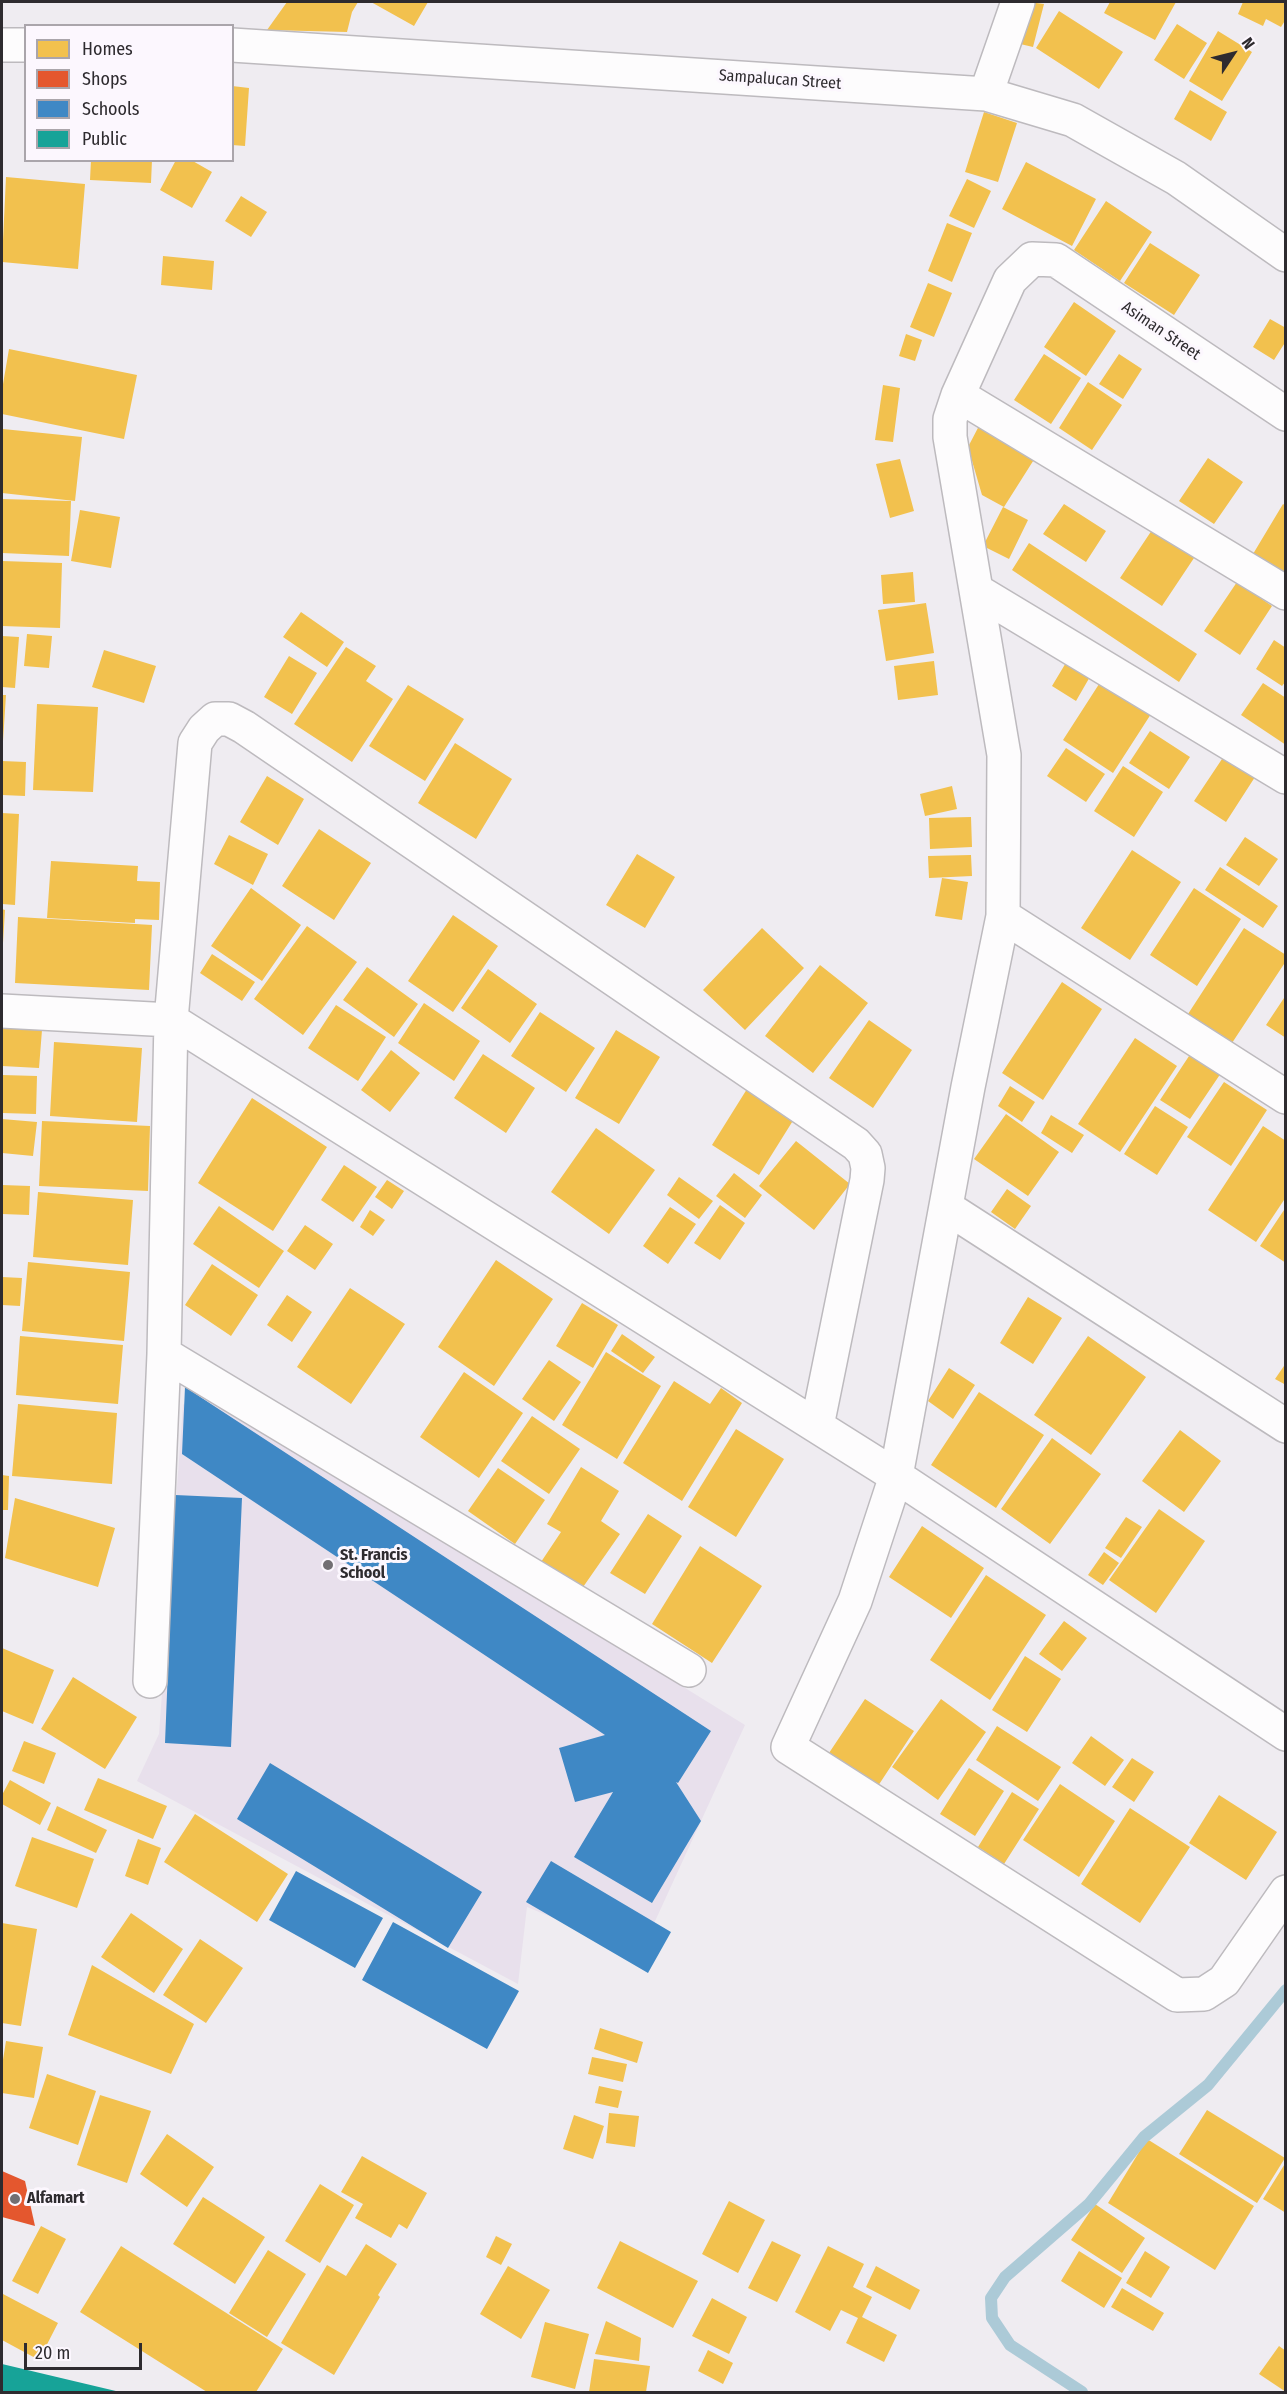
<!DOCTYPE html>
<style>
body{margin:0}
#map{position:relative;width:1287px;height:2394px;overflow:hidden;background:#efecf1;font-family:"Fira Sans Condensed",sans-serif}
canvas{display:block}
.frame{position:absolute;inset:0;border:3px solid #2e2b2f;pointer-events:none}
.legend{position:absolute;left:24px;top:24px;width:210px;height:138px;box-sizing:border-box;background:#fcf7fe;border:2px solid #aaa5ab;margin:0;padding:8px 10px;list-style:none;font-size:18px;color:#2e2b2f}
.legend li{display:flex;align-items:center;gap:12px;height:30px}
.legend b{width:30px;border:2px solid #aaa5ab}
.north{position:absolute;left:1203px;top:24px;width:60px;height:60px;-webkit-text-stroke:4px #fcf7fe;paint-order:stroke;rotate:55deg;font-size:16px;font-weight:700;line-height:24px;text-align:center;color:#2e2b2f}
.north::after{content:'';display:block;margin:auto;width:21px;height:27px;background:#2e2b2f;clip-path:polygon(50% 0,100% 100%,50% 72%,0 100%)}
.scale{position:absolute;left:24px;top:2343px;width:118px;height:27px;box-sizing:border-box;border:3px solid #2e2b2f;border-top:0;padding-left:8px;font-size:18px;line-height:21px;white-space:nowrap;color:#2e2b2f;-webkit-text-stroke:4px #fcf7fe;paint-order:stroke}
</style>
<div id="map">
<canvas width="1287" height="2394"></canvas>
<div class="frame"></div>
<ul class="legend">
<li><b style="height:16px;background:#f2c14e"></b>Homes</li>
<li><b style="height:16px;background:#e4572e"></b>Shops</li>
<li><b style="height:16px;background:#3f88c5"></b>Schools</li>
<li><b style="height:16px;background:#17a398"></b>Public</li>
</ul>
<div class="north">N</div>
<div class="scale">20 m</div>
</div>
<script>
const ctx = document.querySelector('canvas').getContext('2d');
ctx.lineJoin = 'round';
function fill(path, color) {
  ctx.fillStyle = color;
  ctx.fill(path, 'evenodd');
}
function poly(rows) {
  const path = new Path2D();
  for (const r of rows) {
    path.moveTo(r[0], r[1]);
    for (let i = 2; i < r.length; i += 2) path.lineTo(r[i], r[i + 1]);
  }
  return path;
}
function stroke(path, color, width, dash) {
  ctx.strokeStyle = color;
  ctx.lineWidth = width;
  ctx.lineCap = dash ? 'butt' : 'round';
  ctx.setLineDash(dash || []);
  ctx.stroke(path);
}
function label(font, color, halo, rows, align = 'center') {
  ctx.font = font + ' "Fira Sans Condensed",sans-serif';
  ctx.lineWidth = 6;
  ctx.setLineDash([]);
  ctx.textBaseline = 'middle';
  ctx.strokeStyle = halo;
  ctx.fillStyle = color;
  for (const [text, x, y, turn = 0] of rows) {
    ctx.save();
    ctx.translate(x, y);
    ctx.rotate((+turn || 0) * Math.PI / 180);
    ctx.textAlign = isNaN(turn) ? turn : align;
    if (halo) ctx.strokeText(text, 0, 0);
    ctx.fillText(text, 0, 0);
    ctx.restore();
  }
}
const built = poly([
 [198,1387,745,1725,640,1954,527,1907,518,1984,137,1781,159,1734,183,1405]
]);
const homes = poly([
 [287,2,358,2,352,12,347,32,267,30],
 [371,2,428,2,414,26],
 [1028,2,1044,4,1033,47,1016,43],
 [1110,2,1176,2,1155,40,1104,13],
 [1243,2,1286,2,1286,19,1281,27,1266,19,1263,26,1238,14],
 [1059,11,1123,52,1099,89,1036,48],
 [1177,24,1207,43,1184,79,1154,60],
 [1218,31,1252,52,1222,101,1189,81],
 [232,86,249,88,245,146,232,145],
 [1190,90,1227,112,1211,141,1174,119],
 [984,112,1017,123,998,182,965,172],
 [91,160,152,160,151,183,90,180],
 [176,160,191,160,212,172,192,208,160,190],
 [1026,162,1096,199,1072,246,1002,209],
 [6,177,85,184,78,269,2,262],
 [967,179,991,191,974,228,949,216],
 [241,196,267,212,251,237,225,221],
 [1106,201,1152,232,1120,281,1074,250],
 [947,223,972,233,952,282,928,271],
 [1150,243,1200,275,1174,315,1124,283],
 [163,256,214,261,212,290,161,285],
 [928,283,952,293,934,337,910,327],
 [1074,302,1116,331,1086,376,1044,347],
 [1270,319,1286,328,1286,341,1274,360,1253,347],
 [906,334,922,340,915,361,899,356],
 [9,349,137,375,124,439,2,414,2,390],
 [1044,354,1081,378,1051,424,1014,400],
 [1119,354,1142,369,1123,399,1099,384],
 [1088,382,1122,405,1092,450,1059,428],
 [883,385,900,388,893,442,875,440],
 [980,424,1035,458,1004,507,982,495,968,447],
 [3,429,82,437,75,501,2,493],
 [1208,458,1243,482,1214,524,1179,501],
 [900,459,914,511,890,518,876,464],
 [2,499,71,501,69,556,2,553],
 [1064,504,1106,531,1086,562,1043,534],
 [1283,504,1286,506,1286,574,1253,554],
 [1003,507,1028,520,1009,559,983,546],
 [80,510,120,517,111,568,71,561],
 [1152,530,1194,558,1162,606,1120,578],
 [1029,543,1197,654,1179,682,1012,570],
 [2,561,62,563,60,628,2,626],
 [913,572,915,602,883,604,881,575],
 [1237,582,1272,606,1240,655,1204,631],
 [926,603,934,653,886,661,878,610],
 [301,612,344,642,327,667,283,637],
 [27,634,52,636,49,668,24,666],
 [2,636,19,637,15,688,2,687],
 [1274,640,1286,648,1286,681,1282,686,1256,669],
 [346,647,376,666,366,681,393,699,352,762,294,724],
 [104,650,156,666,144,703,92,687],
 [289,656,317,673,292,714,264,697],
 [934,661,938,695,898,700,894,666],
 [1067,661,1091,675,1076,701,1052,686],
 [1101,681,1151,714,1113,773,1063,740],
 [1263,683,1286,698,1286,745,1241,715],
 [408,685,464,719,425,781,369,746],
 [2,695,6,695,3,741,2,741],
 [37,704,98,707,93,792,33,790],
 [1150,731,1190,757,1169,789,1129,763],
 [455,743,512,779,476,839,418,803],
 [1066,748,1105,774,1086,802,1047,776],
 [1224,756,1255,777,1226,822,1194,801],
 [2,761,26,762,25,796,2,795],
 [1123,766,1163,792,1134,837,1094,811],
 [267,776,304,799,278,845,240,822],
 [952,786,957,809,925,816,920,794],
 [2,813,19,814,15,905,2,904],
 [971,817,972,847,930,849,929,818],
 [319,829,371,863,334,920,282,886],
 [229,835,268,854,253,885,214,864],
 [1245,837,1278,859,1259,886,1226,865],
 [1132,850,1181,882,1130,960,1081,928],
 [637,854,675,877,645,928,606,905],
 [971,855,972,876,929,878,928,856],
 [51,861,138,866,137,881,160,882,159,920,135,919,135,923,47,918],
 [1220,867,1278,906,1263,928,1205,890],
 [942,878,968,882,962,920,935,916],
 [251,888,301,925,262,981,211,946],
 [1194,888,1241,919,1197,986,1150,955],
 [2,909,5,910,3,943,2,943],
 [453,915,498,946,453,1012,408,981],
 [18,917,152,925,149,990,15,983],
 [307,926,357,962,303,1035,254,999],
 [762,928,804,968,745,1030,703,990],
 [1244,928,1286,955,1286,961,1232,1043,1188,1014],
 [212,954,255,982,242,1001,200,973],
 [820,965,868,1003,813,1073,765,1036],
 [367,967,418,1004,394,1037,343,1000],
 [488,969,537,1004,510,1043,461,1008],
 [1062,982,1102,1009,1043,1100,1002,1073],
 [1286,995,1286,1038,1266,1025],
 [424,1003,480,1041,454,1081,398,1043],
 [336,1005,386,1037,358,1081,308,1048],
 [540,1012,595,1048,566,1092,511,1056],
 [869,1020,912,1050,873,1108,829,1078],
 [2,1028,42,1030,39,1068,2,1066],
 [616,1030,660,1057,619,1124,575,1098],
 [1135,1038,1177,1066,1120,1152,1078,1124],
 [54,1042,142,1048,137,1122,50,1116],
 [391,1050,420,1073,390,1112,361,1090],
 [1191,1053,1221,1073,1190,1119,1160,1100],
 [483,1054,535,1088,506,1133,454,1098],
 [2,1075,37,1076,36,1114,2,1113],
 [1224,1082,1267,1110,1231,1166,1187,1137],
 [1010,1086,1035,1102,1022,1122,998,1106],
 [747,1089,794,1119,759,1175,712,1145],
 [252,1098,327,1147,273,1231,198,1183],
 [1155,1106,1188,1127,1157,1175,1124,1154],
 [1006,1114,1059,1152,1028,1196,974,1159],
 [1051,1115,1084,1135,1072,1153,1041,1133],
 [2,1119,37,1122,33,1156,2,1153],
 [42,1121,150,1126,148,1191,39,1186],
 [1263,1126,1286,1141,1286,1197,1256,1242,1208,1210],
 [596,1128,655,1170,609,1234,551,1192],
 [796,1141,850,1184,814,1230,759,1186],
 [344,1165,377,1187,353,1222,321,1200],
 [734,1173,762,1195,745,1218,716,1196],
 [679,1177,713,1201,699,1219,667,1195],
 [387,1180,404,1191,392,1209,375,1197],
 [2,1185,30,1186,29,1215,2,1214],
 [1007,1189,1031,1206,1015,1229,991,1212],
 [38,1192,133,1200,128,1265,33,1257],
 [720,1205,745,1223,720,1260,694,1243],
 [219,1206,284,1251,259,1288,193,1244],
 [670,1207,696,1224,668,1264,643,1246],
 [1286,1207,1286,1263,1260,1246],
 [370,1210,385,1220,373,1236,360,1227],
 [305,1225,333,1244,315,1270,287,1251],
 [496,1260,553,1299,494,1386,438,1347],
 [28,1262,130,1272,124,1341,22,1331],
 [212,1264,258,1295,231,1336,185,1305],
 [2,1277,22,1278,20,1306,2,1305],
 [350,1288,405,1324,351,1404,297,1367],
 [287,1295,312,1312,292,1342,267,1325],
 [1028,1297,1062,1318,1033,1364,1000,1343],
 [582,1303,618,1325,593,1368,556,1346],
 [622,1334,655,1357,643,1373,611,1351],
 [20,1336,123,1345,118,1404,16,1395],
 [1088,1336,1146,1377,1091,1455,1034,1415],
 [606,1352,661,1386,617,1459,562,1425],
 [549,1360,581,1382,554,1421,522,1399],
 [1286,1363,1286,1385,1275,1379],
 [949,1368,975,1385,953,1419,928,1401],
 [464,1372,523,1413,479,1478,420,1437],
 [674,1381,710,1404,721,1388,742,1403,682,1501,623,1463],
 [979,1392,1044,1435,996,1508,931,1465],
 [18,1404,117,1413,112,1484,12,1476],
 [532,1416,580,1449,549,1494,501,1461],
 [736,1429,784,1459,736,1537,688,1507],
 [1180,1430,1221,1461,1184,1512,1142,1481],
 [1052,1438,1101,1474,1050,1544,1001,1509],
 [581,1467,619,1491,601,1521,620,1534,581,1590,541,1562,561,1532,547,1524],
 [498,1468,545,1500,515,1544,468,1511],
 [2,1475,9,1476,8,1510,2,1510],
 [15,1498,115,1528,98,1587,5,1558],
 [1159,1509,1205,1541,1156,1613,1109,1580],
 [648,1514,682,1536,645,1594,610,1573],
 [1126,1517,1142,1527,1121,1558,1105,1548],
 [922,1526,984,1568,951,1618,889,1577],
 [700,1546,762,1586,712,1663,652,1624],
 [1104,1552,1119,1563,1103,1585,1088,1575],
 [986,1575,1046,1615,990,1700,930,1660],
 [1064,1621,1087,1638,1062,1671,1039,1654],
 [2,1648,54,1670,33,1724,2,1711],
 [1025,1656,1061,1679,1027,1732,992,1710],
 [73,1677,137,1717,105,1769,41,1729],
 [865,1699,914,1731,878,1786,829,1753],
 [941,1699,986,1732,938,1800,892,1767],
 [997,1726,1061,1767,1038,1801,976,1760],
 [1091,1736,1124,1760,1105,1786,1072,1763],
 [24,1741,56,1753,44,1784,12,1771],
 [1132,1758,1154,1772,1134,1802,1112,1787],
 [969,1768,1004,1791,975,1836,940,1814],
 [98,1778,167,1806,153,1839,84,1810],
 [10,1780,51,1803,40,1825,2,1804,2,1795],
 [1060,1784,1115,1821,1079,1877,1023,1840],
 [1012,1792,1039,1809,1004,1864,978,1847],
 [1219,1795,1277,1832,1246,1880,1189,1843],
 [57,1806,107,1830,96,1853,47,1830],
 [1130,1808,1190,1847,1140,1923,1081,1884],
 [195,1814,288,1874,257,1922,164,1862],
 [32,1837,94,1859,77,1908,15,1886],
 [138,1839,161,1848,148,1885,125,1876],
 [131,1913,183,1949,154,1993,101,1957],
 [2,1923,37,1929,21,2026,2,2023],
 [200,1939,243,1968,206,2023,163,1995],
 [92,1965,194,2024,171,2074,68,2035],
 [600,2028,643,2042,637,2063,594,2049],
 [6,2041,43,2047,34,2098,2,2093,2,2066],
 [592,2057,627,2064,623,2082,588,2074],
 [47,2074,96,2091,78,2145,29,2128],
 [599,2086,622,2091,618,2108,595,2103],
 [100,2095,151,2111,127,2183,77,2165],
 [1207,2110,1285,2158,1257,2203,1179,2154],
 [609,2113,639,2116,635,2147,606,2143],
 [574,2115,604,2126,593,2159,563,2149],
 [167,2134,214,2167,187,2207,140,2174],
 [1147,2139,1254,2206,1215,2270,1108,2203],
 [362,2156,427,2193,407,2229,399,2224,391,2238,355,2218,363,2204,341,2192],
 [1286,2162,1286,2213,1263,2199],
 [320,2184,354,2205,320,2263,285,2241],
 [203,2197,265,2237,235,2284,173,2244],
 [729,2201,765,2220,738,2273,702,2254],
 [1095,2204,1145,2238,1122,2273,1071,2240],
 [41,2226,66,2239,38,2294,12,2281],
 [496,2236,512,2244,501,2265,486,2257],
 [620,2241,698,2281,673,2328,597,2288],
 [772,2241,801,2255,777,2302,748,2288],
 [366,2244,397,2264,378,2295,380,2297,334,2375,281,2343,327,2265,346,2276],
 [121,2246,283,2349,256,2392,207,2392,80,2312],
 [828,2246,864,2264,853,2287,872,2297,862,2317,897,2335,884,2362,846,2343,858,2318,841,2310,830,2331,795,2312],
 [268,2250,306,2274,267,2337,229,2313],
 [1079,2251,1122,2278,1104,2308,1061,2281],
 [1145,2251,1170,2267,1151,2298,1126,2283],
 [508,2266,550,2290,521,2339,480,2314],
 [876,2266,920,2290,910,2310,866,2287],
 [1122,2288,1164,2313,1153,2331,1111,2307],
 [3,2294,58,2323,39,2360,2,2340],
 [712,2298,747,2317,729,2354,692,2336],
 [606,2321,641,2338,639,2361,595,2354],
 [545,2322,589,2334,575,2389,531,2377],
 [1279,2346,1286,2351,1286,2392,1259,2374],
 [708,2350,733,2363,723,2384,698,2371],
 [594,2359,650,2366,646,2392,589,2392]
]);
const shops = poly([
 [2,2171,25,2181,35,2226,2,2217]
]);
const schools = poly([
 [185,1387,711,1731,678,1783,676,1782,701,1821,652,1903,574,1857,613,1792,575,1802,559,1748,605,1735,182,1454],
 [175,1495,242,1498,231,1747,165,1743],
 [270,1763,482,1892,448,1948,237,1819],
 [551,1861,671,1932,648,1973,526,1902],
 [296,1871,383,1918,355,1968,269,1920],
 [393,1922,519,1991,487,2049,362,1980]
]);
const public = poly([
 [2,2364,120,2392,2,2392]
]);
const stream = poly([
 [1082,2392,1010,2345,992,2318,991,2298,1005,2277,1089,2204,1144,2137,1208,2085,1286,1990]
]);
const street = poly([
 [958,395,1286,593],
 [1286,414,1056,260,1032,259,1010,280,958,395,950,419,950,437,1004,755,1003,916,968,1087,896,1476,855,1601,788,1747,1177,1995,1204,1994,1224,1981,1286,1892],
 [977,591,1286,777],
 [1003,916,1286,1097],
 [2,1011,171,1020,896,1476,1286,1734],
 [946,1207,1286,1426],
 [164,1354,689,1670],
 [150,1681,164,1354,171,1020,195,743,204,729,215,719,229,719,244,727,856,1144,865,1154,868,1168,867,1180,817,1426]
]);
const secondary = poly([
 [2,45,26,45],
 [232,45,986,94,1073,120,1176,178,1286,255],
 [986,94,1018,2]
]);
const markers = [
 [328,1565,6,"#726f73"],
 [15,2199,6,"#726f73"]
];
const streetNames = [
 ["Sampalucan Street",780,80,4],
 ["Asiman Street",1161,331,34]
];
const poiNames = [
 ["St. Francis",340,1556],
 ["School",340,1574],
 ["Alfamart",27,2199]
];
fill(built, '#e8e0ec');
fill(homes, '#f2c14e');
fill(shops, '#e4572e');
fill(schools, '#3f88c5');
fill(public, '#17a398');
stroke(stream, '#accad7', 12);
stroke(street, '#bdbabe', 36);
stroke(secondary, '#bdbabe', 36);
stroke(street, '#fdfcfd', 33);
stroke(secondary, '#fdfcfd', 33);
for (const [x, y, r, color] of markers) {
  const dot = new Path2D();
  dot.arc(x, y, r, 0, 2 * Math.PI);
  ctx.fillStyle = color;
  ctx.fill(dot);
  stroke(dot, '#fcf7fe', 2);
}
label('16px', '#2e2b2f', '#fcf7fe', streetNames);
label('bold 16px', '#2e2b2f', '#fcf7fe', poiNames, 'left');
</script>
